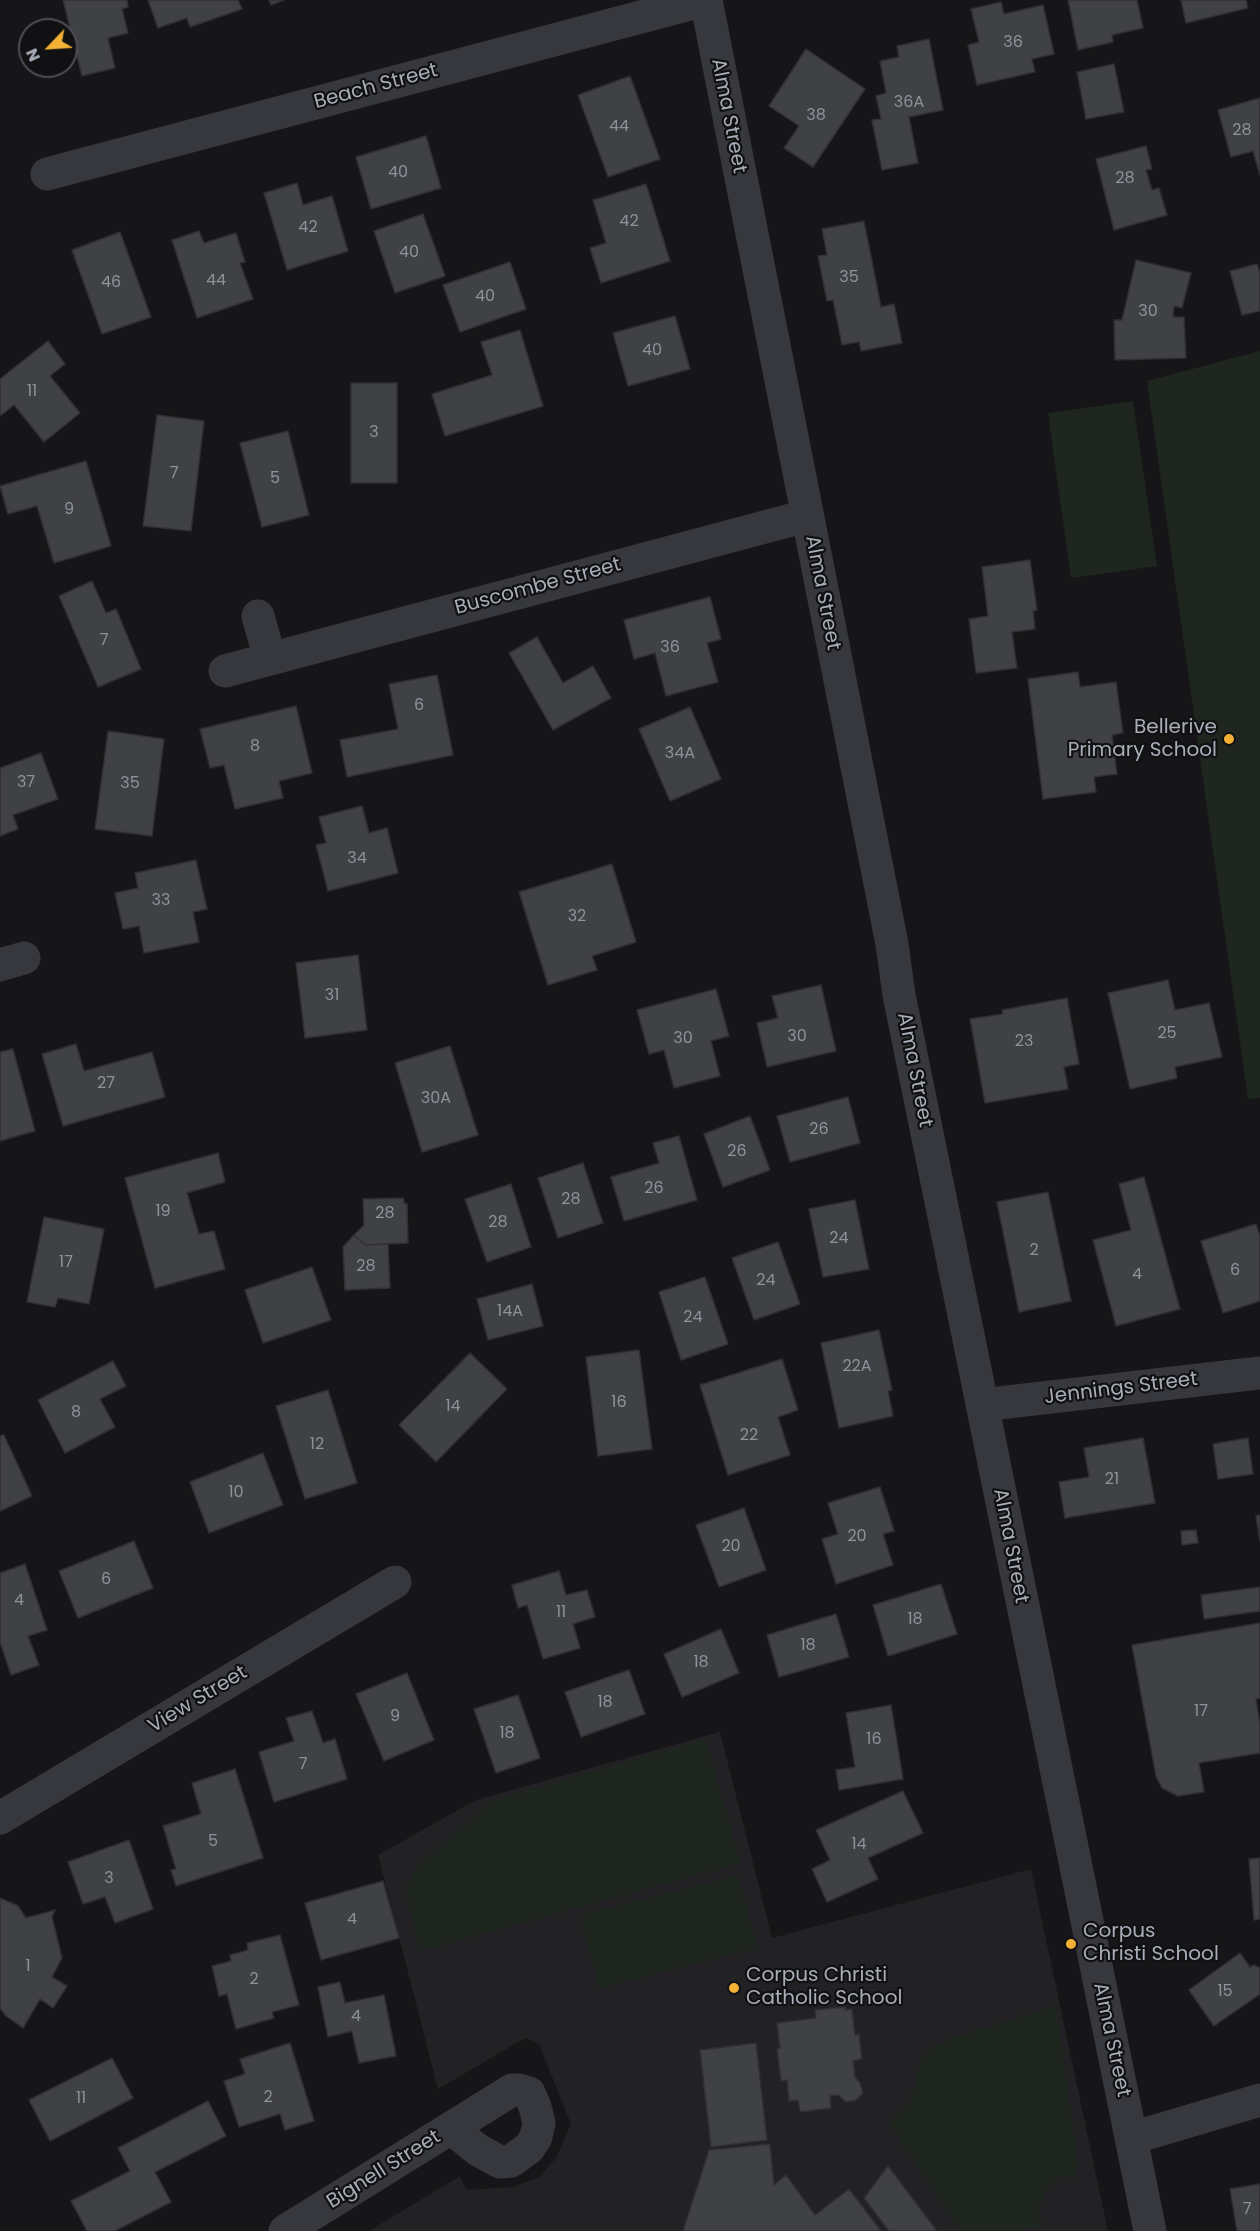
<!DOCTYPE html>
<style>
body{margin:0}
#map{position:relative;width:1260px;height:2231px;overflow:hidden;background:#161618;font-family:Poppins,sans-serif}
canvas{display:block}
.north{position:absolute;left:18px;top:18px;width:60px;height:60px;box-sizing:border-box;background:#111113;border:2px solid #4d4f55;border-radius:50%;rotate:245deg;font-size:16px;font-weight:700;line-height:24px;text-align:center;color:#a8adb8}
.north::after{content:'';display:block;margin:auto;width:21px;height:27px;background:#f2b134;clip-path:polygon(50% 0,100% 100%,50% 72%,0 100%)}
</style>
<div id="map">
<canvas width="1260" height="2231"></canvas>
<div class="north">N</div>
</div>
<script>
const ctx = document.querySelector('canvas').getContext('2d');
ctx.lineJoin = 'round';
function fill(path, color) {
  ctx.fillStyle = color;
  ctx.fill(path, 'evenodd');
}
function poly(rows) {
  const path = new Path2D();
  for (const r of rows) {
    path.moveTo(r[0], r[1]);
    for (let i = 2; i < r.length; i += 2) path.lineTo(r[i], r[i + 1]);
  }
  return path;
}
function stroke(path, color, width, dash) {
  ctx.strokeStyle = color;
  ctx.lineWidth = width;
  ctx.lineCap = dash ? 'butt' : 'round';
  ctx.setLineDash(dash || []);
  ctx.stroke(path);
}
function label(font, color, halo, rows, align = 'center') {
  ctx.font = font + ' Poppins,sans-serif';
  ctx.lineWidth = 4.5;
  ctx.setLineDash([]);
  ctx.textBaseline = 'middle';
  ctx.strokeStyle = halo;
  ctx.fillStyle = color;
  for (const [text, x, y, turn = 0] of rows) {
    ctx.save();
    ctx.translate(x, y);
    ctx.rotate((+turn || 0) * Math.PI / 180);
    ctx.textAlign = isNaN(turn) ? turn : align;
    if (halo) ctx.strokeText(text, 0, 0);
    ctx.fillText(text, 0, 0);
    ctx.restore();
  }
}
const built = poly([
 [720,1732,772,1938,1031,1869,1108,2231,369,2231,460,2176,466,2190,513,2187,539,2177,556,2158,571,2124,539,2044,525,2038,438,2089,378,1855,476,1800]
]);
const green = poly([
 [1260,351,1260,1098,1248,1099,1147,381],
 [1133,401,1157,566,1071,578,1048,413],
 [705,1739,741,1863,420,1951,405,1888,420,1865,491,1801],
 [738,1875,757,1948,599,1988,580,1915],
 [1056,2005,1078,2163,1076,2178,1064,2176,1053,2182,1044,2193,1039,2204,1039,2215,1043,2225,1020,2231,962,2231,889,2123,908,2104,915,2086,919,2066,929,2048,944,2041]
]);
const building = poly([
 [63,0,127,0,128,7,122,9,128,33,108,38,115,68,82,76,63,0],
 [148,0,238,0,242,9,190,27,187,18,158,28,148,0],
 [269,0,284,0,271,5,269,0],
 [1068,0,1137,0,1143,28,1112,35,1113,42,1078,50,1068,0],
 [1181,0,1246,0,1248,8,1186,23,1181,0],
 [1001,2,1004,14,1043,5,1054,54,1032,59,1035,72,977,85,968,45,979,42,971,9,1001,2],
 [929,39,943,110,909,117,918,163,882,170,872,120,881,119,876,96,886,93,880,61,899,57,897,46,929,39],
 [806,49,865,89,813,167,784,148,799,126,769,106,806,49],
 [1114,64,1124,112,1086,119,1077,72,1114,64],
 [630,76,660,159,608,177,578,95,630,76],
 [1260,98,1260,175,1253,151,1231,157,1218,110,1260,98],
 [426,136,441,188,371,209,356,157,426,136],
 [1146,146,1152,169,1146,170,1152,190,1159,188,1167,215,1114,230,1096,159,1146,146],
 [297,183,303,205,332,196,348,251,287,270,264,193,297,183],
 [646,184,670,261,601,283,590,248,606,243,593,200,646,184],
 [423,214,445,276,395,293,374,231,423,214],
 [864,221,881,307,894,304,902,343,861,351,859,342,842,345,833,300,827,301,818,256,827,255,822,229,864,221],
 [199,231,204,243,236,233,245,262,240,263,253,299,197,318,172,240,199,231],
 [120,232,151,317,102,334,72,250,120,232],
 [1136,260,1191,273,1182,308,1174,306,1173,317,1184,317,1186,358,1115,360,1114,320,1122,320,1136,260],
 [510,262,526,309,460,332,443,285,510,262],
 [1257,264,1260,273,1260,311,1242,315,1230,271,1257,264],
 [675,316,690,369,628,386,613,333,675,316],
 [520,330,543,406,445,436,432,394,492,375,481,342,520,330],
 [48,341,65,364,50,376,80,413,44,442,14,405,0,416,0,379,48,341],
 [351,383,397,383,397,483,351,483,351,383],
 [157,415,204,421,191,531,143,526,157,415],
 [288,431,309,515,262,527,240,443,288,431],
 [86,461,111,546,54,563,37,506,8,514,0,486,86,461],
 [1030,560,1037,610,1033,611,1035,629,1012,632,1017,668,976,673,969,619,988,616,982,567,1030,560],
 [92,581,106,613,116,609,141,669,98,687,59,596,92,581],
 [710,597,721,639,707,643,718,682,666,696,655,653,634,659,624,620,710,597],
 [537,637,563,683,593,666,611,698,553,730,509,653,537,637],
 [1078,672,1080,687,1116,682,1123,733,1112,735,1117,774,1094,777,1096,792,1043,799,1028,679,1078,672],
 [437,675,453,755,347,777,340,740,398,729,389,684,437,675],
 [296,706,312,773,279,781,283,798,235,809,224,765,210,768,200,729,296,706],
 [690,707,721,779,670,801,639,729,690,707],
 [108,731,164,739,152,836,95,829,108,731],
 [41,753,58,799,13,815,18,829,0,836,0,768,41,753],
 [362,806,369,833,387,828,398,873,328,891,316,845,326,843,319,817,362,806],
 [196,860,207,909,193,912,199,942,144,953,139,926,123,929,115,893,138,888,135,873,196,860],
 [612,864,636,942,592,956,597,970,548,985,519,892,612,864],
 [358,955,367,1030,305,1038,296,963,358,955],
 [1168,980,1175,1010,1209,1003,1222,1057,1175,1067,1177,1078,1130,1089,1108,993,1168,980],
 [821,985,836,1051,767,1067,757,1023,778,1018,772,996,821,985],
 [716,989,729,1036,711,1041,720,1076,674,1088,664,1050,649,1054,637,1010,716,989],
 [1067,998,1079,1064,1064,1067,1068,1089,985,1103,970,1019,1003,1014,1002,1010,1067,998],
 [76,1044,84,1071,152,1052,165,1097,63,1126,42,1054,76,1044],
 [450,1046,478,1135,422,1152,395,1063,450,1046],
 [13,1049,35,1131,0,1141,0,1052,13,1049],
 [848,1097,860,1143,790,1162,777,1116,848,1097],
 [750,1116,770,1170,723,1187,704,1134,750,1116],
 [679,1136,697,1200,624,1221,611,1177,659,1163,653,1143,679,1136],
 [218,1153,225,1182,187,1193,199,1234,214,1231,225,1269,155,1288,125,1178,218,1153],
 [583,1163,603,1223,558,1238,538,1178,583,1163],
 [1144,1177,1180,1309,1116,1326,1093,1240,1131,1230,1119,1184,1144,1177],
 [511,1184,531,1247,487,1262,465,1199,511,1184],
 [1048,1192,1071,1301,1019,1312,997,1202,1048,1192],
 [403,1198,404,1203,407,1204,408,1243,365,1245,354,1235,364,1225,363,1199,403,1198],
 [855,1200,869,1269,823,1277,809,1209,855,1200],
 [44,1217,104,1229,89,1304,58,1298,55,1307,27,1302,44,1217],
 [1256,1224,1260,1236,1260,1301,1223,1313,1201,1241,1256,1224],
 [354,1235,365,1245,388,1244,390,1288,345,1290,343,1247,354,1235],
 [778,1242,800,1304,754,1320,732,1258,778,1242],
 [312,1267,331,1320,263,1343,245,1290,312,1267],
 [705,1277,728,1344,681,1360,659,1292,705,1277],
 [532,1284,543,1326,488,1340,477,1299,532,1284],
 [879,1330,892,1390,888,1391,893,1416,839,1428,821,1343,879,1330],
 [639,1350,652,1449,598,1456,586,1357,639,1350],
 [470,1353,507,1389,436,1462,399,1425,470,1353],
 [782,1359,798,1410,778,1417,790,1455,728,1475,700,1385,782,1359],
 [113,1361,126,1386,100,1399,115,1427,65,1453,38,1400,113,1361],
 [328,1390,357,1483,305,1499,276,1406,328,1390],
 [4,1435,32,1496,0,1511,0,1436,4,1435],
 [1143,1438,1155,1503,1065,1518,1059,1482,1089,1477,1084,1448,1143,1438],
 [1248,1438,1253,1474,1218,1479,1213,1444,1248,1438],
 [263,1453,283,1505,209,1533,190,1482,263,1453],
 [880,1487,894,1531,883,1534,893,1565,836,1584,822,1539,838,1534,828,1503,880,1487],
 [744,1508,766,1570,719,1587,696,1525,744,1508],
 [1260,1515,1260,1541,1256,1516,1260,1515],
 [1196,1530,1198,1543,1182,1545,1181,1531,1196,1530],
 [134,1541,153,1588,78,1618,59,1571,134,1541],
 [25,1564,47,1630,28,1636,39,1665,11,1675,0,1642,0,1573,25,1564],
 [559,1571,566,1595,587,1590,595,1617,573,1624,580,1648,543,1659,527,1605,518,1608,512,1585,559,1571],
 [941,1584,957,1634,888,1656,873,1605,941,1584],
 [1260,1587,1260,1611,1204,1619,1201,1595,1260,1587],
 [836,1614,849,1657,779,1677,767,1635,836,1614],
 [1260,1623,1260,1698,1256,1699,1260,1725,1260,1753,1199,1763,1204,1792,1178,1796,1162,1788,1156,1776,1132,1645,1260,1623],
 [721,1629,739,1673,682,1697,664,1654,721,1629],
 [629,1670,645,1714,581,1737,565,1692,629,1670],
 [407,1673,434,1740,384,1761,356,1694,407,1673],
 [518,1695,540,1758,496,1773,474,1709,518,1695],
 [891,1705,903,1779,839,1790,836,1770,855,1767,846,1713,891,1705],
 [312,1711,323,1743,335,1739,347,1779,274,1802,259,1752,294,1741,286,1718,312,1711],
 [235,1769,263,1858,176,1886,171,1870,176,1869,163,1826,201,1814,192,1783,235,1769],
 [903,1791,923,1833,868,1858,878,1879,827,1902,812,1869,830,1860,816,1830,903,1791],
 [129,1840,153,1909,115,1923,105,1897,83,1904,68,1862,129,1840],
 [1260,1858,1260,1919,1254,1920,1249,1859,1260,1858],
 [383,1881,399,1938,321,1960,305,1903,383,1881],
 [0,1898,18,1906,26,1918,55,1910,52,1917,62,1958,52,1977,67,1986,53,2008,40,1999,23,2028,6,2016,0,2008,0,1898],
 [280,1935,299,2005,272,2012,274,2018,236,2029,227,1994,219,1996,212,1966,231,1961,230,1955,248,1950,247,1943,280,1935],
 [1240,1953,1250,1967,1254,1965,1260,1968,1260,1994,1214,2026,1189,1990,1240,1953],
 [340,1982,345,2003,384,1995,396,2056,359,2063,352,2031,328,2037,318,1987,340,1982],
 [845,2007,845,2010,852,2009,855,2035,859,2034,862,2059,853,2061,855,2077,860,2083,863,2093,856,2100,846,2102,838,2095,830,2096,831,2108,800,2112,798,2100,789,2101,787,2080,781,2081,777,2049,780,2048,777,2023,816,2018,815,2010,845,2007],
 [290,2043,314,2121,285,2130,280,2114,239,2127,224,2081,245,2074,240,2059,290,2043],
 [756,2043,767,2140,711,2147,700,2050,756,2043],
 [112,2058,133,2098,50,2141,29,2100,112,2058],
 [208,2101,226,2136,155,2172,171,2202,115,2231,87,2231,71,2201,130,2171,118,2148,208,2101],
 [770,2144,774,2185,786,2175,815,2215,849,2189,881,2231,683,2231,709,2150,770,2144],
 [888,2166,937,2231,889,2231,864,2198,888,2166],
 [1260,2184,1260,2231,1237,2231,1230,2189,1260,2184]
]);
const street = poly([
 [706,0,892,944,899,995,1150,2231],
 [47,174,705,0],
 [258,616,270,659],
 [225,671,806,516],
 [0,965,24,958],
 [982,1405,1260,1373],
 [0,1818,395,1582],
 [1132,2138,1260,2100],
 [285,2231,512,2090,519,2090,529,2093,535,2107,539,2123,536,2137,529,2148,511,2161,500,2162,478,2150,452,2129]
]);
const markers = [
 [1229,739,6,"#f2b134"],
 [1071,1944,6,"#f2b134"],
 [734,1988,6,"#f2b134"]
];
const numberNames = [
 ["36",1013,43],
 ["36A",909,103],
 ["38",816,116],
 ["44",619,127],
 ["28",1242,131],
 ["40",398,173],
 ["28",1125,179],
 ["42",629,222],
 ["42",308,228],
 ["40",409,253],
 ["35",849,278],
 ["44",216,281],
 ["46",111,283],
 ["40",485,297],
 ["30",1148,312],
 ["40",652,351],
 ["11",32,392],
 ["3",374,433],
 ["7",174,474],
 ["5",275,479],
 ["9",69,510],
 ["7",104,641],
 ["36",670,648],
 ["6",419,706],
 ["8",255,747],
 ["34A",680,754],
 ["37",26,783],
 ["35",130,784],
 ["34",357,859],
 ["33",161,901],
 ["32",577,917],
 ["31",332,996],
 ["25",1167,1034],
 ["30",797,1037],
 ["30",683,1039],
 ["23",1024,1042],
 ["27",106,1084],
 ["30A",436,1099],
 ["26",819,1130],
 ["26",737,1152],
 ["26",654,1189],
 ["28",571,1200],
 ["19",163,1212],
 ["28",385,1214],
 ["28",498,1223],
 ["24",839,1239],
 ["2",1034,1251],
 ["17",66,1263],
 ["28",366,1267],
 ["6",1235,1271],
 ["4",1137,1275],
 ["24",766,1281],
 ["14A",510,1312],
 ["24",693,1318],
 ["22A",857,1367],
 ["16",619,1403],
 ["14",453,1407],
 ["8",76,1413],
 ["22",749,1436],
 ["12",317,1445],
 ["21",1112,1480],
 ["10",236,1493],
 ["20",857,1537],
 ["20",731,1547],
 ["6",106,1580],
 ["4",19,1601],
 ["11",561,1613],
 ["18",915,1620],
 ["18",808,1646],
 ["18",701,1663],
 ["18",605,1703],
 ["17",1201,1712],
 ["9",395,1717],
 ["18",507,1734],
 ["16",874,1740],
 ["7",303,1765],
 ["5",213,1842],
 ["14",859,1845],
 ["3",109,1879],
 ["4",352,1920],
 ["1",28,1967],
 ["2",254,1980],
 ["15",1225,1992],
 ["4",356,2017],
 ["2",268,2098],
 ["11",81,2099],
 ["7",1247,2210]
];
const streetNames = [
 ["Beach Street",376,87,-15],
 ["Alma Street",728,116,79],
 ["Buscombe Street",538,587,-15],
 ["Alma Street",822,593,79],
 ["Alma Street",914,1070,79],
 ["Jennings Street",1121,1389,-7],
 ["Alma Street",1010,1546,79],
 ["View Street",198,1700,-31],
 ["Alma Street",1111,2040,78],
 ["Bignell Street",384,2170,-32]
];
const poiNames = [
 ["Bellerive",1217,728,"right"],
 ["Primary School",1217,751,"right"],
 ["Corpus",1083,1932],
 ["Christi School",1083,1955],
 ["Corpus Christi",746,1976],
 ["Catholic School",746,1999]
];
fill(built, '#222225');
fill(green, '#1e261f');
fill(building, '#404145');
stroke(building, '#303034', 1.5);
stroke(street, '#37383d', 33);
for (const [x, y, r, color] of markers) {
  const dot = new Path2D();
  dot.arc(x, y, r, 0, 2 * Math.PI);
  ctx.fillStyle = color;
  ctx.fill(dot);
  stroke(dot, '#111113', 2);
}
label('16px', '#8e929b', null, numberNames);
label('20px', '#a8adb8', '#111113', streetNames);
label('20px', '#a8adb8', '#111113', poiNames, 'left');
</script>
